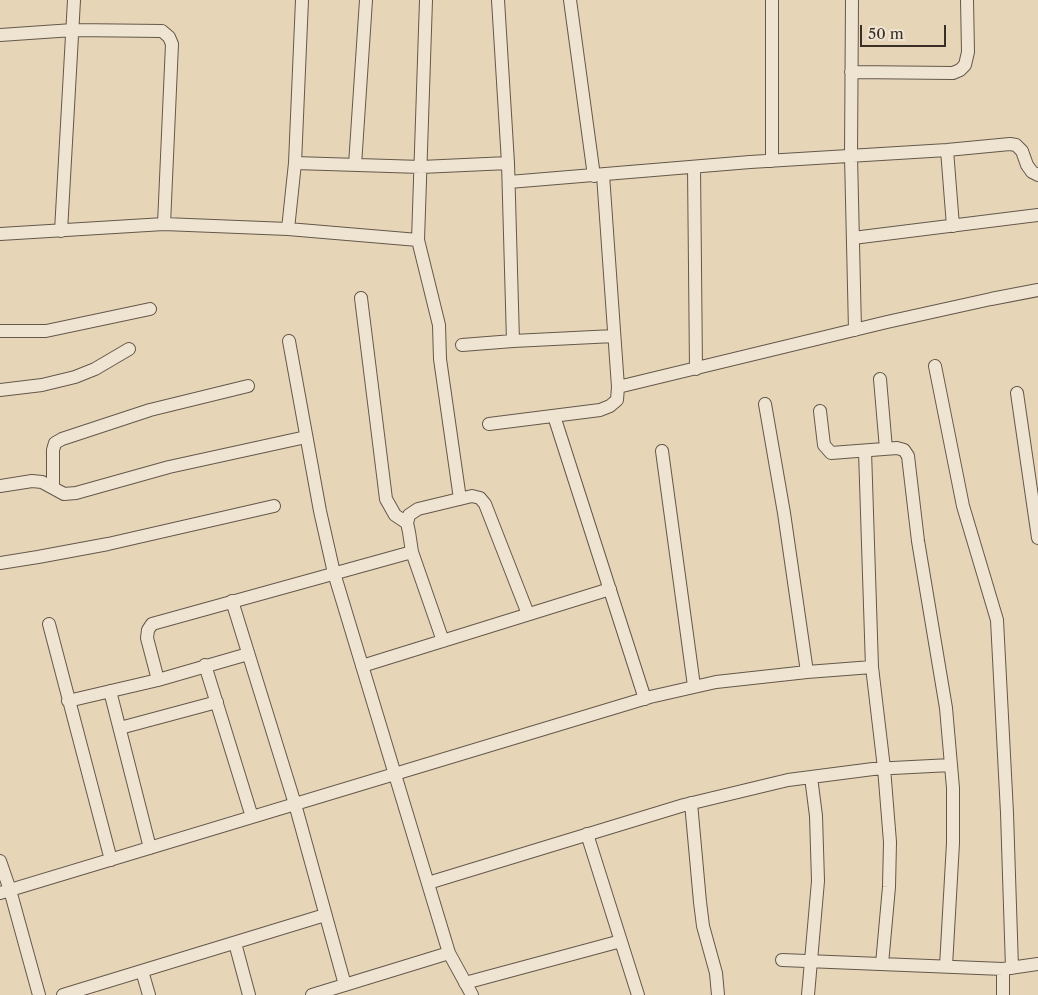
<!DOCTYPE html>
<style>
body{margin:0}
#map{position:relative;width:1038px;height:995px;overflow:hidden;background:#e7d5b8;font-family:"Libre Caslon Text",serif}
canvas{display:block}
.scale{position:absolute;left:860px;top:25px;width:86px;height:22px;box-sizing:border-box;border:2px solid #392f27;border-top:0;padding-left:6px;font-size:15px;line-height:18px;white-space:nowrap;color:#392f27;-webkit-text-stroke:4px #efe4d1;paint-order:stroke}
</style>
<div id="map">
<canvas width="1038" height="995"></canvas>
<div class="scale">50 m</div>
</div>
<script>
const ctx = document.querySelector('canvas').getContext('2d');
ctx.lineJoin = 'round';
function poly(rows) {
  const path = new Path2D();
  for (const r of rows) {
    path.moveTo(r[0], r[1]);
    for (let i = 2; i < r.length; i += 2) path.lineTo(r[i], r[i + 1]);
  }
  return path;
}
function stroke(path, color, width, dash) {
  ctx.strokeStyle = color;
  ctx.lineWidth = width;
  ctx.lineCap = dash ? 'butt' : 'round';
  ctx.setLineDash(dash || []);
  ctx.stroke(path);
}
const minor = poly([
 [426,0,418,240,439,325,440,359,460,499],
 [498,0,508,163,513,341],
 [570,0,594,176],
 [852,0,851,156,855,330],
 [0,35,73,30,162,31,169,37,172,44,164,224],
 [851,72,953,73,960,70,965,65,968,52,967,0],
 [947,150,953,226],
 [772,161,772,0],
 [295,163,421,167,508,163],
 [355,165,366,0],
 [694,167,696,369],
 [509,182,750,162,947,150,1010,144,1016,145,1022,151,1027,165,1032,172,1038,175],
 [288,229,295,163,302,0],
 [61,231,74,0],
 [0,234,164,224,288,229,418,240],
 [853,238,1038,215],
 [361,298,386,499,395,515,407,523],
 [0,331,46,331,150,309],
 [289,341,320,511,334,573,449,953,472,995],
 [462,345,513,341,614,336],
 [935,366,963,506,997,620,1007,813,1012,968],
 [880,379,886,449],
 [618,387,887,322,991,299,1038,290],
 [0,390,42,385,75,377,95,369,129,349],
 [1017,393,1038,538],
 [765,404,784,513,807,672],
 [820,411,824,445,831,453,897,448,904,450,908,456,918,541,946,708,953,788,953,843,946,966],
 [554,416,645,699],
 [489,424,600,410,610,406,617,400,618,387,603,175],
 [662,451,694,686],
 [865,451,872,667,884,768,890,842,889,887,882,964],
 [0,486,32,481,42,482,64,494,76,493,169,467,306,437],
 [53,488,53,450,55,443,62,439,150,410,248,386],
 [0,563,38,557,108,544,274,506],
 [232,601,295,804,345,985],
 [49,624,111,860],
 [443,641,412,552,409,532,407,523,409,515,418,509,472,496,480,498,485,504,528,614],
 [205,665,252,817],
 [362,666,610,589],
 [158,680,147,638,148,630,152,624,412,552],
 [110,691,150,848],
 [68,701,158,680,248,654],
 [120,728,217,702],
 [691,803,700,902,703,926,716,973,718,995],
 [587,834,638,995],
 [0,861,10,890,39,995],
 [428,883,684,805,788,780,873,769,951,765],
 [0,893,650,697,716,682,807,672,872,667],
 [235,943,249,995],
 [782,960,1003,969,1038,964],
 [1003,969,1003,995],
 [142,971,149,995],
 [465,983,621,941],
 [63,995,325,915],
 [312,995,449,953],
 [808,995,818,881,816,816,811,777]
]);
stroke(minor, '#64584b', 14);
stroke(minor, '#efe4d1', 12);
</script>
